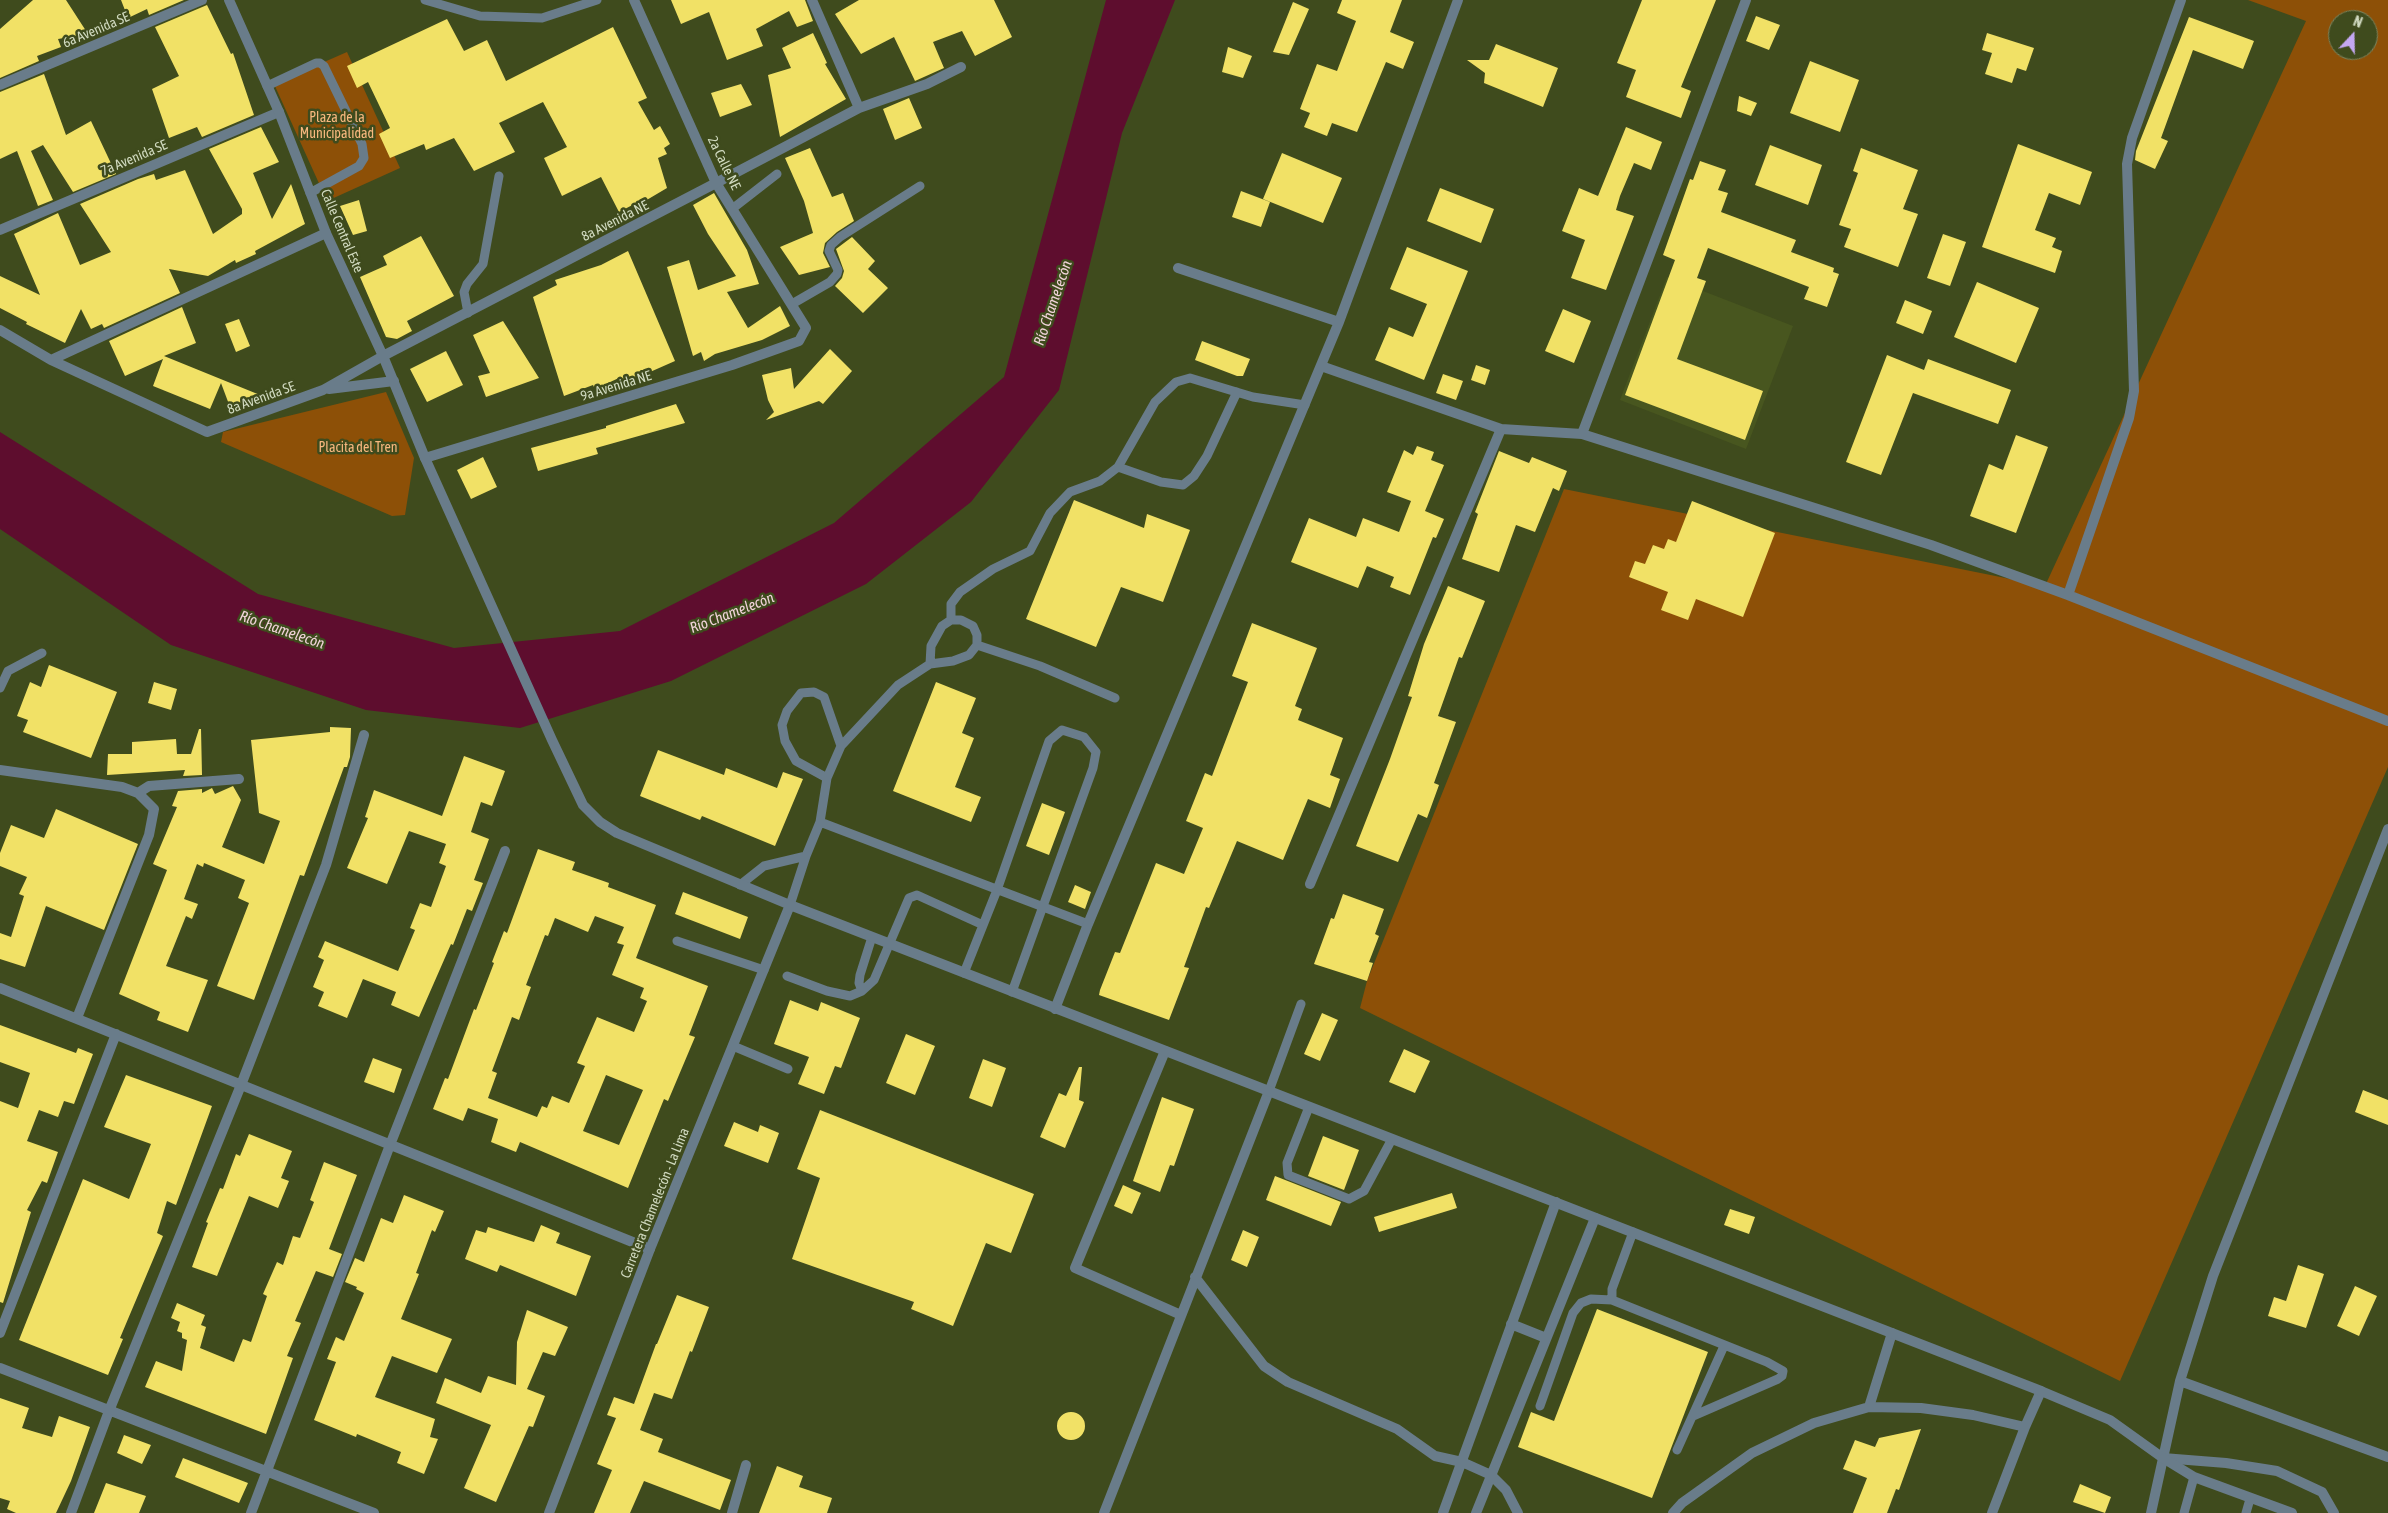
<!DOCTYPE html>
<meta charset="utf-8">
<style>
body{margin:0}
#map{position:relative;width:2388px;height:1513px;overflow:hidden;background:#3f4b1d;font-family:"Asap Condensed",sans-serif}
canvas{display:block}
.north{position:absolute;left:2328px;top:10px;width:50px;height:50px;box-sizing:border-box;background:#3f4b1d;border:1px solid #79845e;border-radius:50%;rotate:21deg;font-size:14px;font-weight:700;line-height:20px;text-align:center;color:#d1dac0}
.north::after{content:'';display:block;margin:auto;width:18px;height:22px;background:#c4a7f1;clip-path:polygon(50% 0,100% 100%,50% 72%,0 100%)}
</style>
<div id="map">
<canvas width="2388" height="1513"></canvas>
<div class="north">N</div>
</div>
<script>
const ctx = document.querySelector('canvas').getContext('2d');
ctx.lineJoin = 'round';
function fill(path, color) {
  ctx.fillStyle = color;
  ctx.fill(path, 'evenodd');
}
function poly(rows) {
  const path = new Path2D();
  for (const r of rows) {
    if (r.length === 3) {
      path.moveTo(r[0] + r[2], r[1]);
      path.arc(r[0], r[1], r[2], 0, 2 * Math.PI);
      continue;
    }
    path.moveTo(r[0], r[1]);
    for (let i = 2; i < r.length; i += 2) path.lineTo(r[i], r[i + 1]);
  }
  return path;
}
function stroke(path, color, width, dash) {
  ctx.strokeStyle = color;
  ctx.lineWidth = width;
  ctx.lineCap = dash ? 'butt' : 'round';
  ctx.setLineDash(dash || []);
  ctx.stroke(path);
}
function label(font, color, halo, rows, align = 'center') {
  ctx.font = font + ' "Asap Condensed",sans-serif';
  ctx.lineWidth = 5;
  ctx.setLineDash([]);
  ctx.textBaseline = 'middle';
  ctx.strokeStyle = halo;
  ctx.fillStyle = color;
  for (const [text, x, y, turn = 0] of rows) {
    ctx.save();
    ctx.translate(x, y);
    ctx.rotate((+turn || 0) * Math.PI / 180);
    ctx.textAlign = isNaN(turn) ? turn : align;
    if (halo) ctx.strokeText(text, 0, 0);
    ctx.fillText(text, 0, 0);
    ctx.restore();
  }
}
const built = poly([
 [1667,277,1793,326,1746,449,1620,400]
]);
const green = poly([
 [2248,0,2388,0,2388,767,2120,1381,1360,1008,1367,981,1564,489,2045,586,2306,21],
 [2338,20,2368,20,2368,50,2338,50],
 [347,52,400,168,327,201,274,84],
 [386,392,414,458,405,515,392,516,221,442,223,432]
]);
const water = poly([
 [1106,0,1175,0,1122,133,1059,390,971,502,866,584,671,681,520,728,366,710,171,645,0,529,0,432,258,594,454,648,620,631,834,523,1004,377]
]);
const building = poly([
 [33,0,66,0,88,34,58,39,61,47,37,56,39,61,0,78,0,29],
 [121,0,184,0,149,15,147,9,128,18],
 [671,0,805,0,813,21,797,27,789,11,756,29,763,46,727,60,709,12,681,24],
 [859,0,994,0,1012,37,975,56,962,31,933,42,944,68,915,81,894,37,861,54,835,14],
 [1342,0,1402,0,1390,32,1414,42,1403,69,1386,62,1357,132,1332,123,1327,136,1304,127,1310,113,1300,109,1317,64,1337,71,1356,21,1337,13],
 [1642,0,1716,0,1681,87,1691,91,1681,118,1626,97,1636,70,1617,63],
 [1293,2,1309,9,1289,55,1273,52],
 [207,5,231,54,233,53,254,115,202,137,197,127,169,138,152,89,179,76,155,27],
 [1756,16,1780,25,1769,50,1746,41],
 [2189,17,2254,41,2243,69,2193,50,2161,138,2168,141,2155,169,2135,160,2136,151],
 [447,19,464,51,487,40,506,81,613,27,647,98,638,102,654,130,660,126,670,144,664,148,667,154,658,158,667,188,645,201,644,199,619,212,601,177,562,196,544,158,567,147,543,102,499,123,515,152,474,171,454,138,426,150,424,144,390,158,379,134,390,128,368,82,357,88,347,66],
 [813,33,827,63,825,64,846,99,780,137,768,75,791,68,782,48],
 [1987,33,2034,48,2026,71,2017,68,2012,83,1985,74,1992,53,1982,50],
 [1496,44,1558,68,1543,107,1484,83,1485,73,1467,60,1489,60],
 [1228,47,1252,56,1243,78,1222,72],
 [1810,61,1859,80,1840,132,1790,113],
 [44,74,66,135,91,121,116,174,73,192,43,145,31,151,53,200,38,206,17,151,0,159,0,92],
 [741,84,752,105,720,117,711,93],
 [1739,96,1757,103,1751,116,1737,111],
 [909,98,922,128,895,140,883,109],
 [261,127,279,162,253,173,272,219,291,184,305,224,255,251,256,254,236,263,235,260,208,276,169,269,180,293,104,328,102,324,91,329,81,309,65,343,26,324,27,322,0,308,0,276,40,295,14,234,58,213,80,265,111,252,80,204,138,179,154,174,156,180,185,170,213,234,242,214,242,209,209,149],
 [1626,127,1662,142,1651,170,1634,163,1620,196,1616,210,1634,216,1606,290,1571,278,1585,240,1562,231,1579,188,1598,196],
 [2018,144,2092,172,2080,205,2049,193,2035,230,2056,238,2052,247,2062,251,2055,273,1982,247],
 [1770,145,1822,165,1808,205,1755,185],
 [810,148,832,197,843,193,854,221,837,232,825,243,823,253,830,267,799,275,780,247,813,233,804,201,785,158],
 [1861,148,1918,170,1903,209,1918,214,1898,267,1844,247,1851,229,1839,225,1858,173,1853,171],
 [1282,153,1342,178,1323,223,1263,199],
 [1700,161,1726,170,1718,190,1728,193,1721,212,1796,240,1791,252,1834,268,1833,272,1839,274,1827,307,1804,299,1809,287,1708,248,1697,278,1706,281,1677,359,1763,391,1745,440,1625,395,1675,260,1663,255,1690,179,1693,180],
 [1440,188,1494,209,1481,243,1427,221],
 [1241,191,1270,202,1261,227,1232,217],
 [714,193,747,250,759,284,727,292,748,328,780,306,790,326,762,340,715,354,704,361,701,352,693,356,667,267,689,260,698,290,736,276,708,234,693,205],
 [359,200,367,231,353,235,340,206],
 [1943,234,1966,242,1950,286,1927,278],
 [421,236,454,296,407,321,412,331,397,339,386,337,360,277,387,265,383,256],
 [852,237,875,261,868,269,888,288,863,313,835,286,842,278,844,271,836,249],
 [1407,247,1468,271,1424,380,1375,360,1389,327,1413,337,1427,304,1390,289],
 [628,251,675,361,625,383,621,377,595,389,593,385,564,396,533,297,557,285,555,280,601,265],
 [1977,282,2039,308,2016,363,1954,337],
 [1905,300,1932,311,1923,334,1896,323],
 [182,307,196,343,164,356,260,395,230,407,221,383,210,409,153,386,163,359,125,376,109,341],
 [1563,309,1591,321,1574,363,1545,351],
 [239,319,250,346,236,352,225,324],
 [503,321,539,378,486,397,478,376,490,373,473,335],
 [1202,341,1250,359,1243,376,1237,376,1195,360],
 [830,349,852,371,823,404,819,401,766,420,774,412,768,400,762,375,791,368,794,389],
 [446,351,463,385,427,402,410,369],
 [1887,355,1924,370,1928,359,2011,390,1998,424,1913,393,1881,475,1846,462],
 [1476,365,1490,370,1485,385,1471,380],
 [1443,374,1463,381,1456,400,1436,393],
 [676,404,685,423,596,448,598,454,538,471,531,448,606,428,606,426],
 [2016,435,2048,447,2016,533,1970,516,1989,464,2003,470],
 [1417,446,1434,452,1431,460,1444,465,1425,511,1444,519,1436,538,1433,537,1410,595,1390,587,1394,577,1367,566,1358,588,1291,562,1309,518,1356,537,1363,518,1399,532,1411,501,1387,492,1404,450,1413,455],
 [1499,451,1529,463,1532,457,1567,471,1559,491,1553,488,1535,532,1516,525,1499,572,1462,559,1478,514,1475,512],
 [483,457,497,487,471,499,457,470],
 [1074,500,1144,528,1147,514,1190,530,1163,602,1121,587,1096,647,1026,619],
 [1692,501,1775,533,1743,617,1696,599,1688,620,1661,610,1668,592,1629,577,1635,561,1645,564,1653,545,1664,549,1668,539,1676,542],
 [1448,586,1485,601,1462,658,1459,657,1438,716,1456,722,1434,783,1439,785,1427,818,1418,814,1398,862,1356,846,1390,759,1412,697,1408,696,1424,644],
 [1252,623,1317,648,1295,706,1302,709,1298,720,1343,738,1330,775,1340,779,1330,808,1308,799,1283,860,1237,841,1209,908,1206,907,1184,967,1189,968,1169,1020,1099,995,1100,990,1115,952,1120,953,1156,863,1184,874,1203,828,1186,821,1205,773,1212,776,1248,682,1232,676],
 [49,665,117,692,91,758,23,732,28,720,17,716,30,682,41,687],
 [154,682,177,689,171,710,148,703],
 [936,682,976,698,962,733,974,738,955,787,981,797,971,822,893,791],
 [330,727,351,728,350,757,347,767,344,767,304,876,300,875,254,1000,217,986,249,903,238,898,245,880,204,863,203,867,197,864,184,899,198,904,192,919,186,916,166,966,208,980,188,1032,157,1020,160,1012,119,994,167,870,153,864,177,807,172,806,178,791,202,789,202,793,212,788,215,794,233,786,241,800,222,847,264,864,280,821,259,813,251,740,330,732],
 [199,729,201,729,202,775,183,776,185,770,107,775,108,754,132,754,132,742,176,739,177,754,191,754],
 [658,750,724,775,726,768,777,788,783,772,803,779,775,846,702,816,700,820,640,796],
 [464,756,505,771,492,806,481,802,471,832,489,839,474,880,483,883,472,911,467,909,453,945,451,944,419,1017,391,1005,396,992,363,979,347,1018,318,1006,324,992,313,987,324,960,318,957,325,941,398,971,415,930,410,928,420,903,431,907,446,866,439,863,446,844,409,831,387,884,347,868,368,818,365,817,374,790,442,816],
 [1042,803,1065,812,1049,855,1026,846],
 [56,809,138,844,104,930,46,906,25,967,0,959,0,933,11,937,24,896,19,894,27,877,0,866,0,853,11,825,44,838],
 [538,849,575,862,572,870,609,883,608,887,656,905,636,958,708,986,689,1035,695,1037,668,1101,664,1099,628,1188,520,1142,516,1152,491,1142,498,1119,468,1108,463,1121,433,1109,445,1078,448,1079,474,1009,476,1010,494,963,492,962,504,931,507,933],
 [595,916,624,927,617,943,624,945,612,975,644,988,640,998,647,1001,634,1032,597,1017,577,1063,585,1066,569,1103,552,1096,547,1108,542,1106,537,1117,488,1098,497,1073,492,1071,512,1017,519,1020,531,987,526,985,545,935,548,936,555,918,588,932],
 [606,1075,643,1090,619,1145,583,1131],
 [1075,885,1091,892,1085,909,1068,902],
 [683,892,748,917,740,939,675,914],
 [1343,894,1384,909,1375,934,1379,936,1369,962,1373,963,1367,981,1314,964,1331,918,1334,919],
 [790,1000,818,1011,821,1002,860,1018,841,1068,835,1066,824,1094,798,1084,809,1057,774,1044],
 [1322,1013,1338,1020,1320,1061,1304,1054],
 [0,1025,76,1053,78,1048,93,1054,74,1104,64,1101,58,1117,39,1110,27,1141,58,1152,47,1183,42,1181,27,1210,31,1212,3,1303,0,1302,0,1101,18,1108,30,1073,0,1062],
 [906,1034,935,1046,915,1095,886,1083],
 [1404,1049,1430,1061,1415,1093,1389,1082],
 [373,1058,402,1069,394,1093,364,1082],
 [983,1059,1006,1068,992,1107,969,1098],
 [1079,1067,1082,1067,1079,1100,1084,1102,1065,1148,1040,1137,1059,1093,1066,1096],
 [126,1075,212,1106,176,1205,167,1201,157,1233,163,1236,120,1338,123,1339,108,1375,19,1340,83,1179,129,1199,151,1144,104,1127],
 [2363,1090,2388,1100,2388,1125,2355,1112],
 [1162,1097,1194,1109,1174,1166,1170,1165,1160,1192,1133,1181],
 [820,1110,1034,1194,1011,1253,986,1243,953,1326,911,1309,914,1302,792,1259,820,1178,797,1169],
 [734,1122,758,1132,760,1125,779,1133,768,1163,724,1146],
 [249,1134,292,1151,281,1178,289,1181,278,1208,249,1196,217,1276,192,1267,208,1223,206,1222,220,1188,223,1189,236,1154,240,1156],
 [1323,1136,1359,1150,1344,1190,1308,1176],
 [324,1162,357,1175,329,1249,342,1254,333,1277,316,1271,295,1321,301,1323,287,1356,293,1358,266,1434,145,1387,156,1361,182,1371,187,1340,182,1338,182,1333,177,1331,180,1322,171,1318,177,1303,205,1315,201,1325,206,1327,200,1348,234,1362,243,1339,251,1342,267,1296,263,1294,277,1262,283,1265,293,1236,300,1238,314,1202,310,1200],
 [1275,1176,1341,1202,1331,1226,1266,1200],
 [1123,1185,1141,1193,1132,1214,1114,1206],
 [1452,1193,1457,1208,1379,1232,1374,1217],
 [404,1195,444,1211,435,1232,432,1230,416,1273,419,1274,401,1319,452,1339,437,1373,392,1356,375,1397,435,1419,430,1437,438,1439,424,1474,397,1463,401,1452,357,1434,356,1437,314,1420,336,1362,327,1359,336,1337,344,1341,364,1293,356,1289,357,1287,345,1282,355,1258,364,1262,381,1218,393,1223],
 [1730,1209,1755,1217,1749,1234,1724,1225],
 [541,1225,560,1233,556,1243,591,1256,576,1296,500,1265,497,1272,465,1259,476,1230,486,1233,488,1227,534,1242],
 [1243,1230,1259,1237,1247,1267,1231,1260],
 [2298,1265,2324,1274,2306,1328,2268,1316,2274,1297,2286,1301],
 [2355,1286,2377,1296,2359,1336,2337,1326],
 [677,1295,709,1307,692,1352,690,1351,672,1399,654,1393,640,1430,663,1439,658,1452,731,1480,720,1510,644,1481,630,1513,594,1513,612,1470,597,1464,616,1418,607,1415,614,1397,634,1404,656,1344,657,1344],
 [1597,1309,1708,1352,1652,1498,1518,1447,1531,1412,1554,1421],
 [527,1310,568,1327,555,1356,543,1352,527,1389,545,1396,533,1427,529,1426,496,1502,464,1488,491,1425,436,1403,445,1378,481,1393,488,1376,516,1385,517,1342],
 [0,1398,29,1408,22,1428,52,1437,59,1416,90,1427,71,1481,56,1513,16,1513,7,1509,10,1501,0,1498],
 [1071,1426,14],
 [1921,1429,1899,1490,1896,1489,1887,1513,1853,1513,1867,1478,1843,1469,1855,1440,1875,1447,1879,1438],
 [124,1435,151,1445,142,1464,117,1453],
 [183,1458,248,1483,239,1503,175,1477],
 [777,1466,803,1476,799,1487,832,1498,827,1513,759,1513],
 [106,1483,146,1496,139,1513,94,1513],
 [2080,1484,2111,1497,2105,1513,2073,1502]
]);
const service = poly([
 [425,0,480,16,542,18,597,0],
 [267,86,316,63,320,63,324,66,362,144,364,158,359,166,310,193],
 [732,209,777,174],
 [792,304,830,282,837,274,838,270,829,251,831,245,840,237,920,186],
 [468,313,464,292,467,284,483,264,499,176],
 [1118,467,1161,482,1183,485,1194,476,1207,456,1237,392],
 [951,620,951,604,960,592,993,569,1030,551,1050,513,1070,492,1100,481,1118,467,1155,402,1176,382,1190,378,1253,397,1305,405],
 [977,645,1040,666,1115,698],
 [0,688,8,671,42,653],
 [827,778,796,761,785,741,782,725,787,711,801,693,814,692,824,697,841,746],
 [820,822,1088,924],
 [740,885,764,866,806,856],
 [790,905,806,856,820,822,827,778,841,746,898,685,930,664,953,661,969,655,977,645,977,635,973,626,961,620,951,620,942,626,931,646,930,664],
 [677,941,764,970],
 [964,973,997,890,1049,741,1062,730,1084,737,1096,752,1093,768,1012,992],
 [787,976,827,991,850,996,862,991,874,980,909,898,917,895,983,925],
 [862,991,859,983,860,975,872,937],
 [733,1046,788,1069],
 [1269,1091,1301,1004],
 [1309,1107,1287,1163,1288,1175,1349,1199,1364,1191,1392,1139],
 [1633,1232,1612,1289,1612,1300,1767,1362,1783,1371,1782,1376,1778,1379,1693,1416],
 [1540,1406,1573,1313,1581,1303,1591,1299,1612,1300],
 [1677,1450,1724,1346],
 [2184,1513,2194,1477],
 [2246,1513,2250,1499]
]);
const minor = poly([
 [812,0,859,108],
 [0,85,202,0],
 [0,230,279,112],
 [1178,268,1339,322],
 [0,330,51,360,207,432,323,390,383,356],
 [51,360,326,233],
 [1321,366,1501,429,1582,434,1931,545,2068,595,2388,721],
 [329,389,394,381],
 [1582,434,1746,0],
 [425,458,732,365,799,341,806,328,716,183,859,108,927,84,961,67],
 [2068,595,2129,418,2134,391,2127,164,2132,138,2181,0],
 [0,770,122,787,138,793,154,809,149,835,77,1018],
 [138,793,149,786,239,779],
 [1310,884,1501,429],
 [0,988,650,1249],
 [1055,1009,1088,924,1339,322,1458,0],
 [1165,1051,1075,1268,1181,1315],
 [1195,1277,1264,1366,1288,1382,1397,1429,1435,1456,1462,1462,1491,1475,1506,1490,1518,1513],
 [1511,1324,1546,1338],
 [0,1333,116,1034],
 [0,1368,374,1513],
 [2180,1381,2388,1457],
 [1869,1407,1892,1333],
 [2163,1458,2226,1463,2277,1471,2322,1492,2334,1513],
 [71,1513,109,1411,241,1085,326,865,364,735],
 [251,1513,390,1145,505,851],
 [732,1513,746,1465],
 [1104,1513,1269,1091],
 [1443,1513,1556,1202],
 [1476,1513,1595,1218],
 [1673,1513,1682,1503,1752,1453,1814,1423,1869,1407,1921,1408,1973,1415,2025,1427],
 [1992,1513,2025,1427,2041,1391],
 [2151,1513,2180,1381,2213,1276,2388,829]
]);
const tertiary = poly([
 [229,0,279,112,326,233,383,356,425,458,552,740,583,805,600,822,617,833,790,905,2041,1391,2110,1420,2163,1458,2194,1477,2292,1513],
 [383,356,716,183,634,0],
 [549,1513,650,1249,790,905]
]);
const streetNames = [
 ["6a Avenida SE",96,30,-23],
 ["7a Avenida SE",134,158,-23],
 ["2a Calle NE",724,163,64],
 ["8a Avenida NE",615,221,-27],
 ["Calle Central Este",342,231,67],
 ["9a Avenida NE",616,386,-17],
 ["8a Avenida SE",261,398,-20],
 ["Carretera Chamelecón - La Lima",655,1203,-68]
];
const parkNames = [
 ["Plaza de la",337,118],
 ["Municipalidad",337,134],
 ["Placita del Tren",358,448]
];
const waterNames = [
 ["Río Chamelecón",1053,303,-71],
 ["Río Chamelecón",732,613,-21],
 ["Río Chamelecón",282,630,19]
];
fill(built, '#48561f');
fill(green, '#8d5007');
fill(water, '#5e0d2e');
fill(building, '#f1e166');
stroke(service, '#697c8a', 9);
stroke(minor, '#697c8a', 10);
stroke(tertiary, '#697c8a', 10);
label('14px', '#d1dac0', '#3f4b1d', streetNames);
label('14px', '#f8b87f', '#3f4b1d', parkNames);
label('italic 15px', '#f2d4db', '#3f4b1d', waterNames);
</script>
